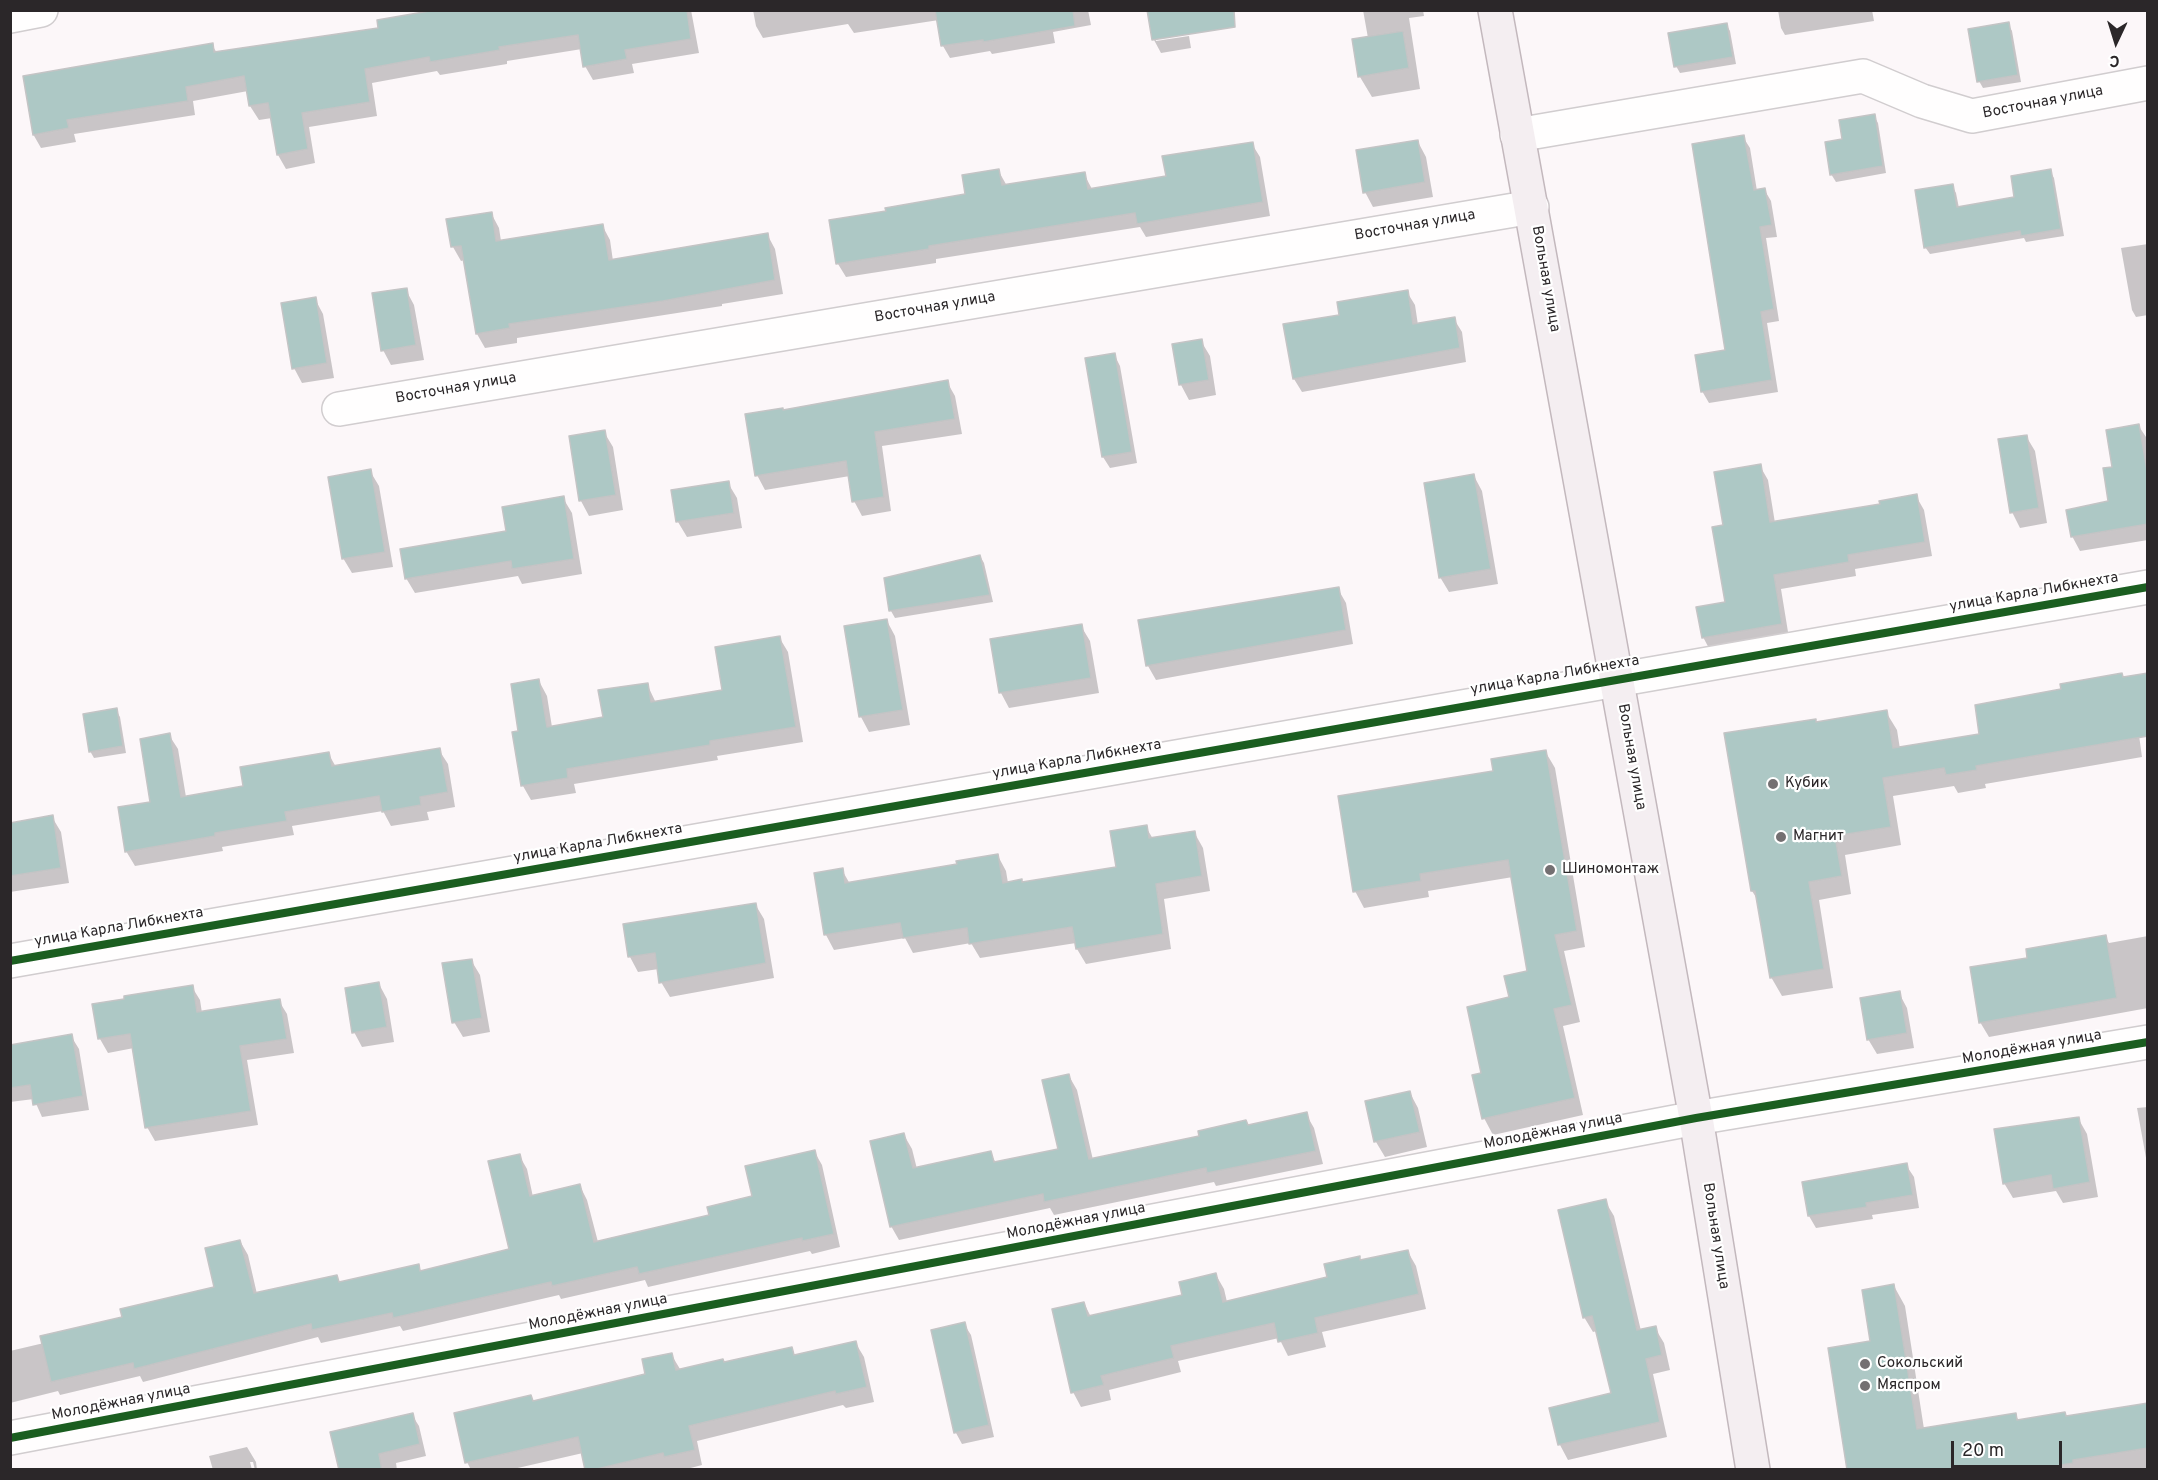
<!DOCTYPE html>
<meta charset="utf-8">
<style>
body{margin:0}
#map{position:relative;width:2158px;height:1480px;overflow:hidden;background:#fcf7f9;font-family:Overpass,sans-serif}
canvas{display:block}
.frame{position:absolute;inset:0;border:12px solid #2b2729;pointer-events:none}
.north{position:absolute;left:2086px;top:12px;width:60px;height:60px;-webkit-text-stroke:4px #fff;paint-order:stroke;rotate:184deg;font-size:16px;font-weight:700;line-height:24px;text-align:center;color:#2b2729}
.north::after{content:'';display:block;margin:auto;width:21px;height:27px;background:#2b2729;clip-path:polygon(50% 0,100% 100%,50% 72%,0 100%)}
.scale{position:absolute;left:1951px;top:1441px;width:111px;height:27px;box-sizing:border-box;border:3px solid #2b2729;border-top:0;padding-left:8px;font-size:18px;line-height:21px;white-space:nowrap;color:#2b2729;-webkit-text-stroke:4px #fff;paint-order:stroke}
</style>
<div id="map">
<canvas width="2158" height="1480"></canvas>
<div class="frame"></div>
<div class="north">С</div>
<div class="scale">20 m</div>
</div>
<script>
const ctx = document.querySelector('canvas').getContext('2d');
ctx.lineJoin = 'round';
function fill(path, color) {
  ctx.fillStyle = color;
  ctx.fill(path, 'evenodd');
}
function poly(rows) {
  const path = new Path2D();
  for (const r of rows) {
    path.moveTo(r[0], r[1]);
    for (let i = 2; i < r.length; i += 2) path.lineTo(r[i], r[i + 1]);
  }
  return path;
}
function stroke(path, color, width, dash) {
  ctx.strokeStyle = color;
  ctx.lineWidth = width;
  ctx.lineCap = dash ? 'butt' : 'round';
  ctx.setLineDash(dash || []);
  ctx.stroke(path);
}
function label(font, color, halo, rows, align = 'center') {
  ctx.font = font + ' Overpass,sans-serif';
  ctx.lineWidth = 4.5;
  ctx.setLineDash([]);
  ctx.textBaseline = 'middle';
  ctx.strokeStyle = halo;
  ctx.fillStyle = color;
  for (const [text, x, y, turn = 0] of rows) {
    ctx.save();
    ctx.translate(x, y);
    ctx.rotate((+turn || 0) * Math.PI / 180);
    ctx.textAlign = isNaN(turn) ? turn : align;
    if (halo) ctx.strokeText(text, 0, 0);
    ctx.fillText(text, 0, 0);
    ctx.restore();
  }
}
const shadow = poly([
 [557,10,691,10,699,53,632,64,634,73,593,80,585,66,582,49,507,61,507,64,440,75,437,71,372,83,377,116,309,127,315,163,286,169,278,155,272,118,259,120,250,106,248,91,193,101,195,115,74,134,76,142,41,148,33,134,25,77,212,45,217,53],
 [753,10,1088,10,1091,25,1053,32,1055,43,992,54,990,51,950,58,943,46,939,20,854,33,848,24,763,38,756,26],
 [1148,10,1156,41,1189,36,1191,48,1161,53,1154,40],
 [1363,10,1423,10,1424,16,1409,18,1420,89,1372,97,1360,77,1368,38],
 [1778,10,1872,10,1874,21,1785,35,1781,28],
 [1726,24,1730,31,1736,64,1680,73,1676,66],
 [2008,24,2012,31,2021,82,1983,88,1979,81],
 [1874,116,1878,123,1886,173,1836,182,1831,174,1844,140],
 [1743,137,1750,148,1757,191,1764,189,1771,201,1777,237,1766,238,1779,321,1767,323,1778,392,1709,403,1702,391,1727,351],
 [1418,142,1426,157,1433,197,1373,207,1365,192],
 [1252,144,1260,157,1270,216,1146,237,1140,227,936,259,936,263,846,277,838,264,967,196,998,170,1007,186,1084,174,1092,189,1167,177],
 [2050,171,2054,178,2064,236,2026,242,2024,238,1930,254,1925,247,1952,186,1956,193,1959,208,2016,198],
 [491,213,499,228,501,241,602,225,610,240,613,261,767,234,775,249,783,294,722,304,722,306,517,338,517,343,485,348,477,334,465,260,461,261,453,247],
 [2148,244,2148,315,2136,317,2132,310,2121,248],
 [406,290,414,305,424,360,391,365,383,350],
 [1407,292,1415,305,1418,325,1454,319,1462,332,1466,362,1302,392,1294,379,1285,326,1340,317],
 [315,299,323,314,334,378,302,383,294,368],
 [1201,341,1210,356,1216,395,1189,400,1181,385],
 [1114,354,1120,366,1137,463,1110,468,1103,457,1087,359],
 [947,382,955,396,962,434,882,446,891,511,862,516,854,501,850,476,765,490,757,475,783,411],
 [2138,425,2148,440,2148,540,2080,551,2072,536,2110,503,2114,468],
 [604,432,613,447,623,510,589,516,581,501,570,438],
 [2026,436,2035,451,2047,523,2020,528,2012,512],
 [1760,466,1768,480,1775,523,1881,505,1916,496,1924,510,1932,556,1855,569,1856,576,1781,589,1789,638,1711,652,1703,637,1726,603],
 [370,471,379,486,393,567,352,573,343,558],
 [1474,476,1482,491,1498,584,1449,592,1440,577],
 [728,483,737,498,742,528,687,537,678,522,673,492],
 [563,498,572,513,582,574,522,584,518,576,415,593,406,578,507,532],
 [980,556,984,563,993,602,895,618,891,611],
 [1338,589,1346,603,1353,644,1156,680,1148,666,1140,621],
 [887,621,895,636,910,725,869,732,861,717],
 [1081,626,1090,641,1099,693,1009,708,1001,693],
 [779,637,788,652,803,742,717,756,718,760,574,784,576,793,531,800,523,786,514,734,520,733,539,681,547,696,552,727,605,719,647,684,656,703,724,691],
 [116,710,120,717,126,753,94,758,90,751],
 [1886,712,1897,730,1900,749,2139,735,2142,757,1985,784,1986,788,1958,793,1954,786,1893,796,1901,845,1845,855,1851,894,1819,900,1833,988,1782,996,1771,977,1759,902,1752,891,1817,723],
 [169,735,178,749,186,797,245,787,328,753,336,767,439,750,448,764,455,807,427,812,429,820,391,826,383,811,292,826,294,835,222,847,223,851,135,866,126,851,152,803],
 [1545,751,1555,768,1585,947,1564,951,1580,1022,1563,1026,1583,1115,1493,1135,1484,1118,1483,1074,1511,998,1529,972,1513,877,1428,891,1429,897,1364,908,1355,891,1495,773],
 [52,817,61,832,69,883,10,892,10,824],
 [1146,827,1153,839,1194,832,1203,848,1210,891,1164,899,1171,949,1086,964,1077,949,1076,943,980,958,971,943,913,953,905,938,834,950,826,935,842,870,850,884,958,866,998,856,1006,871,1008,883,1023,884,1118,868],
 [755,904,764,919,774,978,670,997,661,982,659,969,638,972,630,957,624,925],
 [2105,936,2109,943,2148,936,2148,1008,1989,1037,1980,1022,2029,959],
 [471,960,480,975,490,1032,463,1037,454,1022],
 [379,984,387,999,394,1042,362,1047,354,1032],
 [192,987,200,1000,202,1013,279,1001,287,1014,294,1053,247,1060,258,1125,155,1141,147,1127,134,1048,108,1053,100,1039,94,1006],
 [1899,993,1907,1008,1914,1048,1877,1054,1868,1039],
 [71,1036,79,1049,89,1110,42,1117,34,1099,10,1102,10,1046],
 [1069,1076,1077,1090,1093,1160,1306,1114,1314,1128,1323,1164,1216,1186,1214,1182,1054,1215,1050,1208,899,1240,891,1226,904,1135,912,1149,917,1169,990,1153,996,1163,1059,1150],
 [1410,1093,1418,1108,1427,1147,1385,1157,1376,1142,1367,1102],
 [2148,1107,2148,1169,2137,1108],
 [2078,1118,2087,1134,2098,1197,2063,1203,2056,1191,2013,1198,2004,1183],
 [814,1151,822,1165,840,1247,812,1254,810,1251,648,1287,645,1280,561,1299,559,1295,403,1331,400,1326,321,1343,318,1337,143,1382,140,1376,60,1395,58,1391,10,1403,10,1351,44,1343,215,1288,240,1241,248,1255,257,1294,336,1276,340,1283,418,1266,422,1272,511,1251,519,1155,527,1169,533,1197,580,1186,587,1200,598,1242,711,1216,754,1198],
 [1906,1165,1914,1177,1919,1208,1872,1215,1873,1219,1816,1228,1809,1216,1804,1183],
 [1605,1201,1614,1216,1641,1331,1655,1328,1664,1343,1670,1370,1653,1374,1667,1437,1568,1460,1560,1445,1551,1409,1612,1395,1597,1331,1593,1332,1584,1317],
 [1408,1252,1416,1266,1426,1309,1322,1332,1326,1347,1288,1356,1279,1338,1178,1361,1181,1372,1109,1390,1111,1400,1081,1407,1073,1392,1084,1303,1091,1317,1183,1296,1216,1275,1224,1289,1227,1302,1329,1278,1359,1258,1361,1262],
 [1894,1286,1905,1306,1924,1429,2015,1414,2019,1421,2066,1418,2148,1404,2148,1470,1848,1470],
 [964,1324,971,1335,994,1437,962,1444,956,1433,932,1332],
 [855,1342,864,1357,874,1402,846,1408,843,1405,697,1441,702,1465,683,1470,673,1470,672,1468,664,1470,587,1470,583,1453,509,1470,471,1470,467,1462,530,1396,534,1402,647,1376,671,1354,680,1369,724,1363,791,1348,795,1356],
 [412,1415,419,1426,426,1456,396,1463,397,1470,340,1470],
 [247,1447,256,1462,257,1470,255,1470,253,1462,250,1462,252,1470,213,1470,209,1456]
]);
const building = poly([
 [435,10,687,10,691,39,625,50,627,59,583,67,578,35,499,47,500,50,430,62,429,57,365,69,370,102,302,113,308,149,277,155,268,103,249,106,244,76,186,87,188,101,67,120,69,128,33,135,23,76,213,43,214,52,378,28,377,20,435,10],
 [935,10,1073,10,1075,26,983,42,983,40,941,46,935,10],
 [1147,10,1234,10,1235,27,1152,40,1147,10],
 [2009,22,2018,75,1977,82,1968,29,2009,22],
 [1727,23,1733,57,1674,67,1668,33,1727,23],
 [1403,31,1409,68,1358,77,1352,39,1403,31],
 [1875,114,1883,166,1830,175,1825,142,1842,139,1839,120,1875,114],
 [1744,135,1754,190,1765,188,1772,225,1760,227,1774,309,1761,312,1772,380,1701,392,1695,355,1725,350,1692,144,1744,135],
 [1418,140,1425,182,1363,193,1356,150,1418,140],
 [1253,142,1263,202,1137,224,1135,213,929,246,929,249,836,264,829,220,886,211,885,208,965,194,962,175,999,169,1002,185,1085,172,1088,189,1166,176,1162,156,1253,142],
 [2051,169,2061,229,2021,236,2020,231,1924,248,1915,190,1953,184,1957,207,2014,197,2011,176,2051,169],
 [492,212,496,241,603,224,609,260,768,233,775,280,663,301,509,324,510,328,476,334,461,246,451,247,446,219,492,212],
 [407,288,416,345,381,351,372,293,407,288],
 [1408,290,1413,324,1455,317,1460,348,1293,379,1283,324,1339,315,1337,302,1408,290],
 [316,297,327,363,292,369,281,303,316,297],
 [1202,339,1209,380,1179,385,1172,344,1202,339],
 [1115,353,1132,452,1102,457,1085,358,1115,353],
 [948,380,955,419,875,432,884,497,852,502,846,461,755,476,745,414,783,408,783,410,948,380],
 [2139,424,2148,476,2148,524,2071,537,2066,510,2108,501,2103,468,2112,467,2106,430,2139,424],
 [605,430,616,495,579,501,569,436,605,430],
 [2027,435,2039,508,2010,513,1998,439,2027,435],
 [1761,464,1770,522,1880,504,1879,501,1917,494,1925,542,1848,555,1849,562,1774,575,1782,624,1702,638,1696,607,1725,602,1712,527,1723,525,1714,472,1761,464],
 [371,469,385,552,342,559,328,477,371,469],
 [1474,474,1491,569,1439,578,1424,483,1474,474],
 [729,481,734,513,676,522,671,490,729,481],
 [564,496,574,559,512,569,511,561,405,579,400,549,506,531,502,507,564,496],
 [980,555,990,595,889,611,884,578,980,555],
 [1339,587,1346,630,1146,666,1138,620,1339,587],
 [887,619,903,710,859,717,844,626,887,619],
 [1082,624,1091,678,999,693,990,639,1082,624],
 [780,636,796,727,710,741,710,745,567,769,568,778,521,786,512,732,518,731,511,684,539,679,547,727,603,717,598,690,648,683,651,702,722,690,715,647,780,636],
 [2122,673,2123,677,2148,673,2148,736,1976,766,1977,770,1946,775,1944,768,1883,778,1891,827,1835,836,1842,876,1809,882,1824,969,1770,978,1755,891,1751,891,1724,733,1816,719,1816,722,1887,710,1893,748,1979,734,1975,705,2061,689,2060,684,2122,673],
 [117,708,123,746,89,752,83,714,117,708],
 [170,733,181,797,243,786,240,767,329,752,332,766,440,748,448,792,420,797,421,805,382,812,379,796,285,812,287,821,215,833,215,836,125,852,118,807,150,802,140,739,170,733],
 [1546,750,1577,931,1555,935,1572,1005,1554,1009,1575,1098,1482,1119,1472,1075,1481,1073,1467,1007,1509,997,1504,976,1527,971,1508,860,1420,874,1421,881,1353,892,1338,796,1493,771,1491,759,1546,750],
 [53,815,61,868,10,876,10,823,53,815],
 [1147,825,1149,838,1195,831,1202,876,1156,884,1163,934,1076,949,1072,927,969,944,967,928,903,938,900,923,824,935,814,873,843,868,845,883,957,864,956,861,998,854,1003,883,1022,879,1022,882,1116,867,1110,831,1147,825],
 [756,903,766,963,659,983,655,953,628,957,623,924,756,903],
 [2106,935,2117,998,1979,1023,1970,967,2027,958,2026,949,2106,935],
 [472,959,482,1018,452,1023,442,963,472,959],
 [379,982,387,1027,352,1033,345,988,379,982],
 [193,985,197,1012,280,999,287,1039,240,1046,251,1111,145,1128,130,1034,98,1039,92,1004,124,999,124,996,193,985],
 [1900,991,1907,1033,1867,1040,1860,998,1900,991],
 [72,1034,83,1096,33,1105,30,1085,10,1088,10,1045,72,1034],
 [1069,1074,1089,1159,1199,1136,1198,1131,1246,1120,1248,1125,1307,1112,1316,1151,1207,1173,1206,1168,1044,1202,1043,1194,890,1227,870,1141,904,1133,913,1168,991,1151,994,1162,1058,1149,1042,1080,1069,1074],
 [1410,1091,1420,1132,1374,1142,1365,1101,1410,1091],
 [2079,1117,2090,1182,2053,1189,2051,1175,2003,1184,1994,1129,2079,1117],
 [815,1150,834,1234,802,1241,802,1238,639,1274,637,1267,552,1286,551,1282,393,1318,392,1313,312,1330,311,1324,134,1369,133,1363,51,1382,40,1336,122,1317,120,1309,214,1287,205,1248,240,1240,254,1293,337,1275,339,1282,419,1264,420,1271,509,1249,488,1161,520,1154,530,1196,580,1184,594,1242,709,1215,707,1207,752,1196,745,1166,815,1150],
 [1907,1163,1913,1195,1866,1203,1867,1207,1808,1216,1802,1182,1907,1163],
 [1606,1199,1637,1330,1656,1326,1662,1355,1646,1359,1660,1422,1558,1445,1549,1408,1611,1393,1592,1316,1583,1318,1558,1210,1606,1199],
 [1408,1250,1419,1294,1315,1318,1318,1333,1278,1342,1274,1323,1171,1346,1174,1358,1101,1376,1104,1385,1071,1393,1052,1309,1084,1302,1088,1316,1182,1295,1179,1282,1216,1273,1223,1302,1327,1277,1324,1264,1360,1256,1360,1260,1408,1250],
 [1894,1284,1917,1429,2016,1413,2017,1420,2065,1412,2066,1416,2148,1403,2148,1448,2073,1460,2073,1463,2034,1470,1847,1470,1828,1348,1870,1341,1862,1290,1894,1284],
 [965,1322,989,1425,954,1433,931,1330,965,1322],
 [856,1341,867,1387,836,1394,835,1391,689,1426,695,1450,664,1457,663,1453,593,1470,585,1470,578,1437,465,1463,454,1413,531,1395,533,1401,645,1374,642,1359,672,1353,676,1370,723,1359,724,1362,792,1347,794,1355,856,1341],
 [413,1413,420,1444,379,1454,382,1470,339,1470,330,1432,413,1413]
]);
const street = poly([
 [10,16,41,10],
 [1517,135,1863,76,1922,101,1972,116,2148,83],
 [339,409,1532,207],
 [10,961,2148,587],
 [10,1438,1696,1118,2148,1042]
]);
const primary = poly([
 [1495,10,1696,1118,1753,1470]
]);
const cycleway = poly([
 [10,961,2148,587],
 [10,1438,1696,1118,2148,1042]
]);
const markers = [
 [1773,784,6,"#747072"],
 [1781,837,6,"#747072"],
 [1550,870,6,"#747072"],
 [1865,1364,6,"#747072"],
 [1865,1386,6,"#747072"]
];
const streetNames = [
 ["Восточная улица",2043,103,-11],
 ["Восточная улица",1415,226,-10],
 ["Вольная улица",1545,279,80],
 ["Восточная улица",935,308,-10],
 ["Восточная улица",456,389,-10],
 ["улица Карла Либкнехта",2034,593,-10],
 ["улица Карла Либкнехта",1555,676,-10],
 ["Вольная улица",1631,757,80],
 ["улица Карла Либкнехта",1077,760,-10],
 ["улица Карла Либкнехта",598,844,-10],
 ["улица Карла Либкнехта",119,928,-10],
 ["Молодёжная улица",2032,1048,-10],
 ["Молодёжная улица",1553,1132,-11],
 ["Молодёжная улица",1076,1222,-11],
 ["Вольная улица",1715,1236,81],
 ["Молодёжная улица",598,1313,-11],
 ["Молодёжная улица",121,1403,-11]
];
const poiNames = [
 ["Кубик",1785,784],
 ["Магнит",1793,837],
 ["Шиномонтаж",1562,870],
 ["Сокольский",1877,1364],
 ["Мяспром",1877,1386]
];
fill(shadow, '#0003');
fill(building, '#adc8c5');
stroke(building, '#c4c4c5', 1.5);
stroke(street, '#d1cdcf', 36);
stroke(primary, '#c3b8bd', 36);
stroke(street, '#fffefe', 33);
stroke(primary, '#f4eef1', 33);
stroke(cycleway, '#1b5e20', 8);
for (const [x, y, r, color] of markers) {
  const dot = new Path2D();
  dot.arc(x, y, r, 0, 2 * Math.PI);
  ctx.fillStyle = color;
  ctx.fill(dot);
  stroke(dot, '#fff', 2);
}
label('15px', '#2b2729', '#fff', streetNames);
label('15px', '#2b2729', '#fff', poiNames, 'left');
</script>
